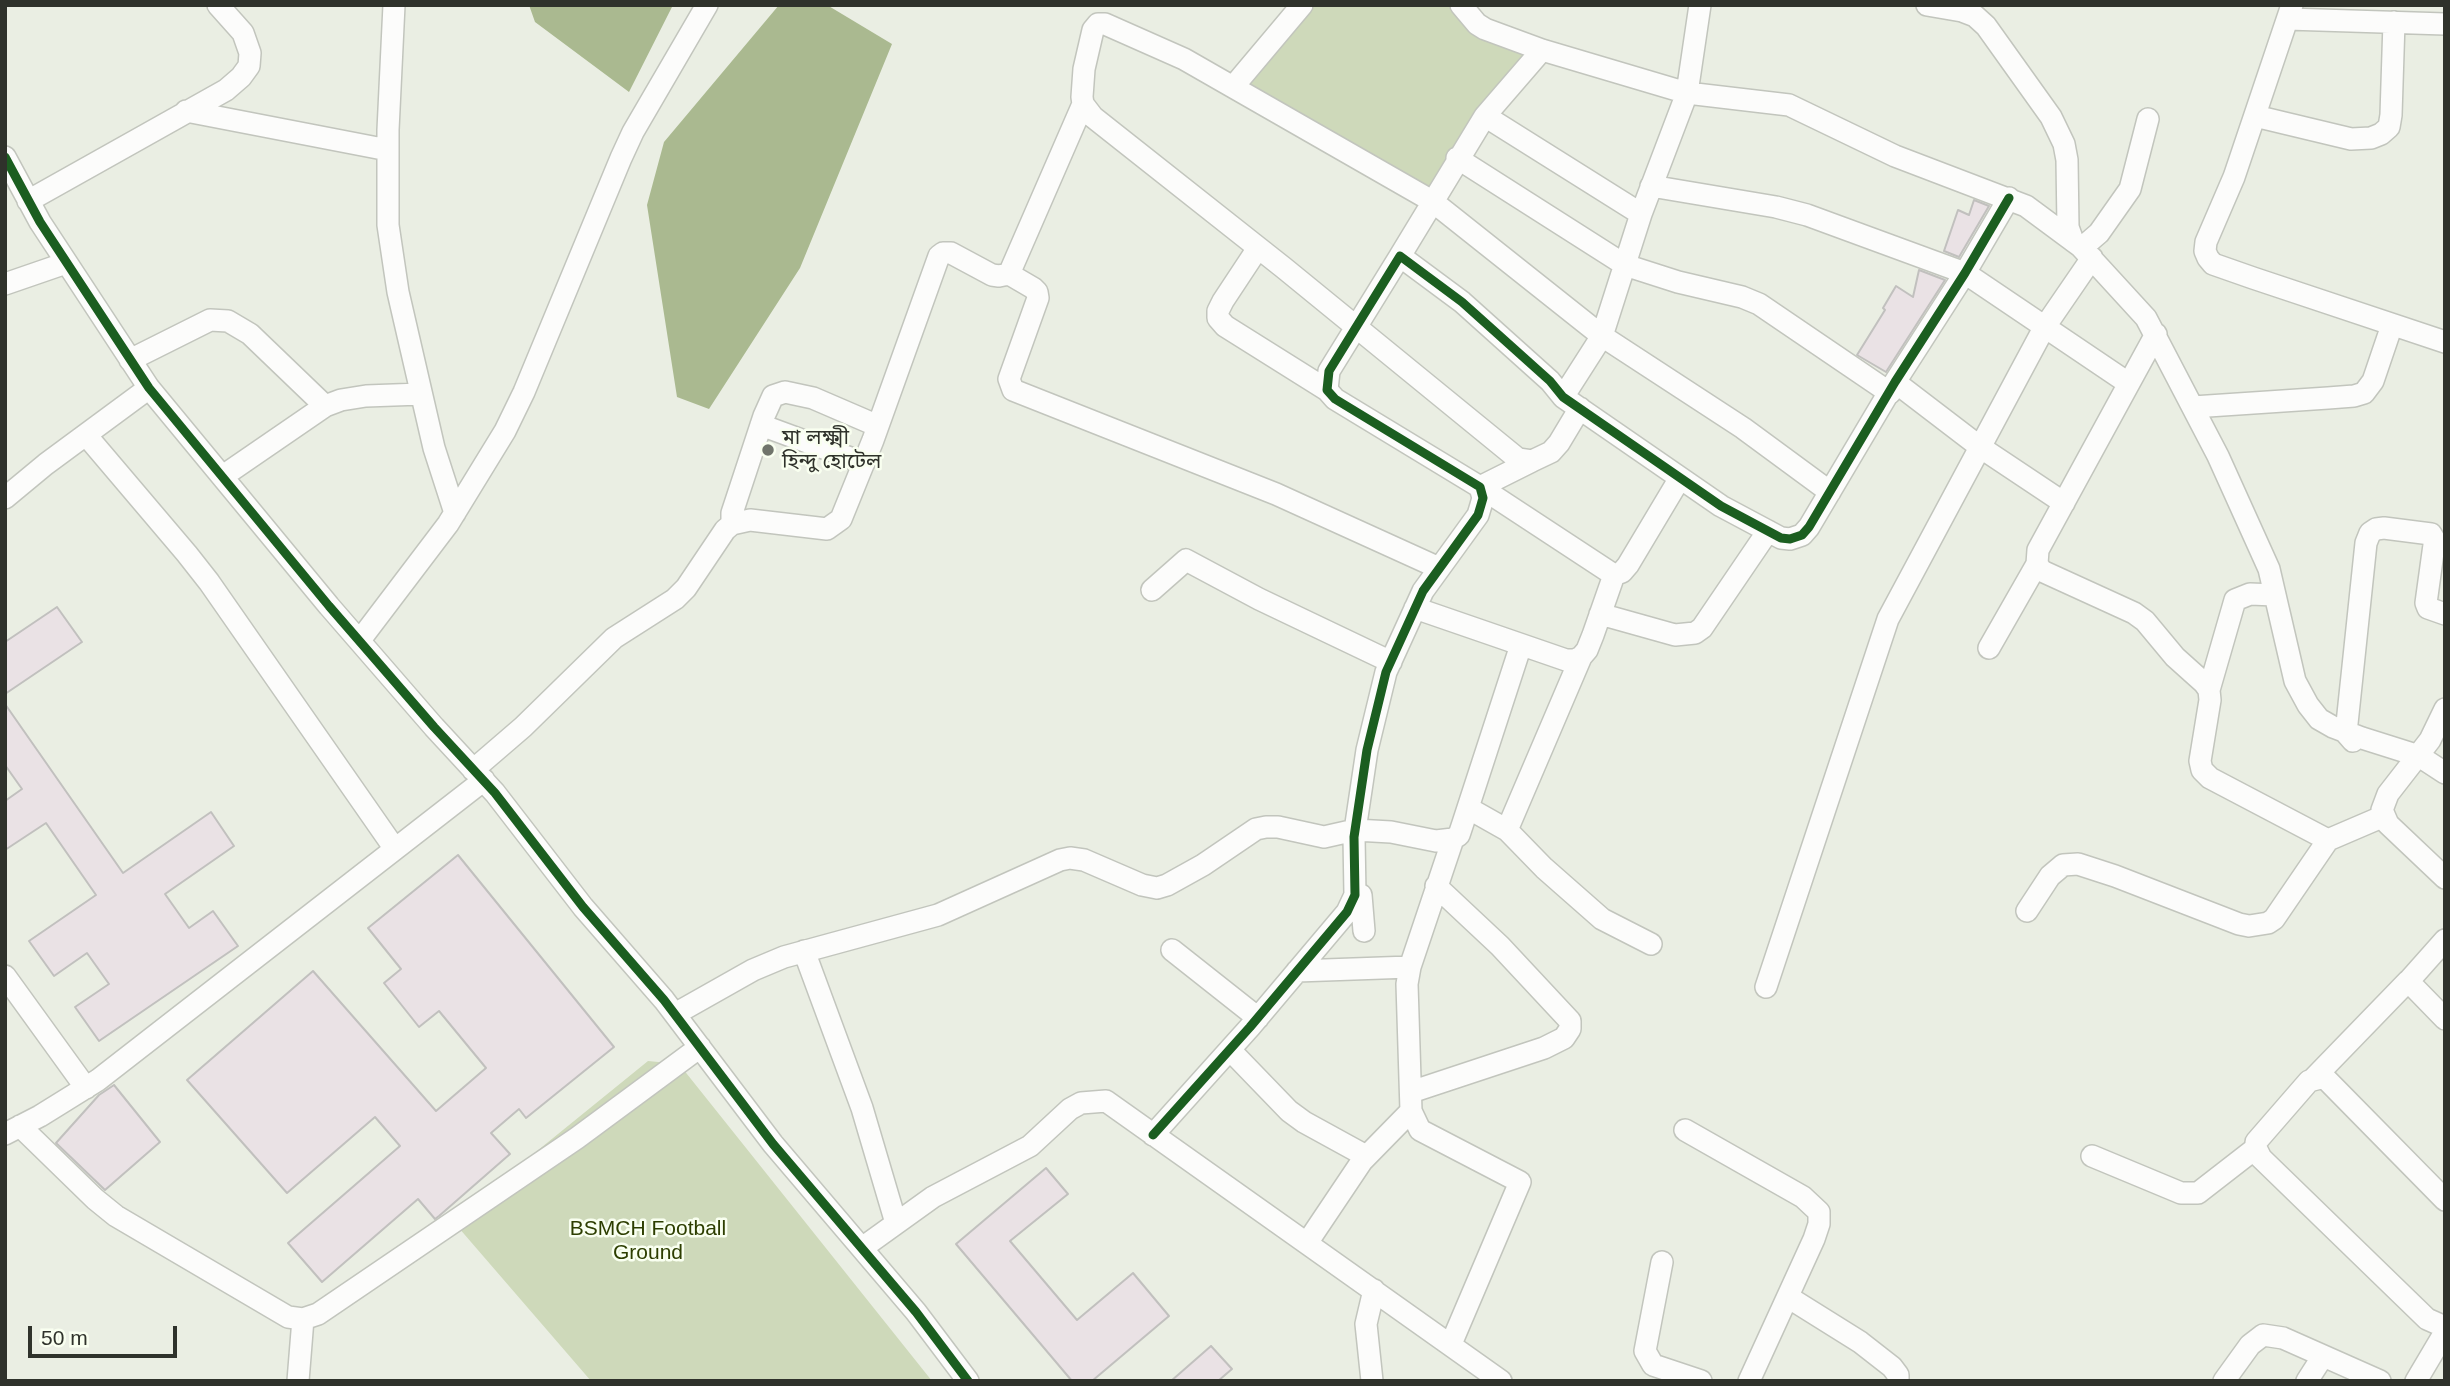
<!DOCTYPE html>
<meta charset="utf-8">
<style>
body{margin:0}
#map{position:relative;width:2450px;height:1386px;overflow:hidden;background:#eaeee3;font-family:Helvetica,sans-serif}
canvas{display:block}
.frame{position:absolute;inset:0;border:7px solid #2f322b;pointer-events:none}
.scale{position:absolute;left:28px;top:1326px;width:149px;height:32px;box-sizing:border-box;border:4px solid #2f322b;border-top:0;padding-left:9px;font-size:21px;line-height:24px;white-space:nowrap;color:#2f322b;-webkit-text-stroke:5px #f9fff0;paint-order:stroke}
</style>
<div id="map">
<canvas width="2450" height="1386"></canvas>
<div class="frame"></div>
<div class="scale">50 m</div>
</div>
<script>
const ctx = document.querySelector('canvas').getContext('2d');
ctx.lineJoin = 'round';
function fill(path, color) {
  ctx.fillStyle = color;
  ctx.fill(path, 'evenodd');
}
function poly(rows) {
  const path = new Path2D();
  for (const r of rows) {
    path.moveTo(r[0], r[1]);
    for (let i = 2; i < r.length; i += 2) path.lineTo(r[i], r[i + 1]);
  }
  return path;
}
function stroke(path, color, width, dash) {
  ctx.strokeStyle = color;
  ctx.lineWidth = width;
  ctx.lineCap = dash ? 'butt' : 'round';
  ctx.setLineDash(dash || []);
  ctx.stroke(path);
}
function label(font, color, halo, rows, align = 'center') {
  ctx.font = font + ' Helvetica,"Noto Sans Bengali",sans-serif';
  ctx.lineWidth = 5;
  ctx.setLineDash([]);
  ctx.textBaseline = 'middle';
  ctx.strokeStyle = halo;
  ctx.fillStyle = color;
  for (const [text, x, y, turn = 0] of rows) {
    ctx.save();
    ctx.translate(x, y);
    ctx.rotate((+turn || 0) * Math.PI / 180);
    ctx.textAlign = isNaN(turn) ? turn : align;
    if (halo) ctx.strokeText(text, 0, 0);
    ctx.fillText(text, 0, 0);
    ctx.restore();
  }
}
const green = poly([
 [1313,5,1457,5,1528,50,1432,201,1325,153,1243,93],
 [648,1061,679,1064,932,1381,591,1381,452,1220]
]);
const water = poly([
 [529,5,673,5,629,92,535,22],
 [779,5,827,5,892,44,800,268,709,409,677,397,647,205,664,142]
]);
const building = poly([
 [1974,200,1989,206,1959,257,1944,251,1958,210,1969,215,1974,200],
 [1919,270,1945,280,1886,372,1857,355,1885,310,1883,308,1896,286,1913,297,1919,270],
 [57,607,82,642,5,694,5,642,57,607],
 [5,704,123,873,211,812,234,846,165,894,189,928,213,911,238,946,99,1041,75,1007,109,984,87,953,54,976,29,941,96,895,46,823,5,850,5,801,22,789,5,765,5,704],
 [458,855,614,1047,526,1118,519,1109,491,1133,510,1154,439,1216,435,1219,418,1199,322,1282,288,1243,400,1146,375,1117,287,1193,187,1080,313,971,436,1111,486,1068,439,1011,419,1027,384,983,401,969,368,928,458,855],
 [114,1085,160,1142,105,1190,56,1143,99,1095,114,1085],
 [1046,1168,1068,1194,1010,1241,1077,1320,1133,1273,1169,1316,1092,1381,1072,1381,956,1244,1046,1168],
 [1211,1346,1232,1369,1218,1381,1171,1381,1211,1346]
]);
const minor = poly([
 [394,5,388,130,388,225,398,292,434,448,455,513],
 [1461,5,1477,24,1485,29,1542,50,1687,93,1789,105,1895,156,2026,206,2080,246,2146,318,2218,456,2269,569,2295,681,2308,705,2319,719,2333,727,2362,738,2419,756,2445,773],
 [1927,5,1962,11,1975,16,1986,26,2051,117,2064,144,2067,160,2068,227,2073,241,2080,246,2084,246,2099,233,2130,189,2148,119],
 [2292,5,2234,177,2206,242,2205,251,2208,258,2213,264,2253,278,2445,342],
 [2288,19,2445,24],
 [1542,50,1485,116,1641,214],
 [1233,87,1302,5],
 [186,111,388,150],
 [2255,116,2351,139,2371,138,2381,134,2389,127,2391,115,2394,22],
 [5,157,40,222,149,388,329,606,434,727,495,793,583,907,664,1000,773,1144,916,1312,968,1381],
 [1457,158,1625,265,1678,282,1742,297,1759,304,1890,393],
 [1651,186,1776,207,1807,215,1965,273,2128,383],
 [28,201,226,90,241,77,249,66,250,53,243,33,218,5],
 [1258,248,1223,301,1218,311,1218,318,1225,326,1327,390],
 [1400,256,1485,116],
 [1009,274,1033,288,1037,292,1038,298,1009,379,1013,390,1276,494,1439,568],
 [5,284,66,263],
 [2156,334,2038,550,2037,564,2042,571,2134,613,2145,621,2175,657,2204,683,2209,690,2210,700,2200,761,2202,770,2210,778,2328,840],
 [130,360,210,320,228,321,250,334,325,406],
 [1895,382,1980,447,2064,503],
 [1563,397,1602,336,1641,214,1687,93,1700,5],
 [2193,407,2328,398,2354,396,2364,393,2373,381,2392,325],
 [1580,408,1559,443,1551,452,1532,461,1518,459,1284,268,1093,117,1083,104,1082,97,1084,69,1093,30,1098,24,1105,24,1184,59,1432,201,1602,336,1743,428,1830,492],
 [761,425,864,463],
 [86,435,187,554,209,582,395,849],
 [1532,461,1480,487,1614,575,1622,572,1628,565,1680,478],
 [223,476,325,406,341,400,366,396,421,394],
 [5,498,46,464,149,388],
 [732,524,732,513,764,416,773,396,785,392,813,398,878,426],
 [1152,590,1186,560,1259,599,1391,662],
 [1415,608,1566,660,1575,660,1581,657,1587,650,1593,635,1614,575],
 [1600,614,1675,635,1695,633,1702,628,1768,531],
 [360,640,448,524,505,431,524,392,621,158,633,132,707,5],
 [1989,648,2037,564],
 [2209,690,2235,600,2250,594,2275,595],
 [2445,709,2430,740,2388,794,2382,810,2388,824,2445,878],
 [2353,741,2346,733,2366,543,2370,533,2376,529,2384,528,2431,534,2434,539,2434,545,2426,603,2428,608,2445,614],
 [473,770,523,727,614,638,675,599,686,588,725,530,732,524,750,520,827,529,841,519,873,440,939,256,943,253,951,253,992,275,999,276,1009,274,1083,104],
 [1468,808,1507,830,1544,868,1602,919,1651,944],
 [1507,830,1581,657],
 [1355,895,1361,895,1364,931],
 [2027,911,2050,876,2063,865,2078,864,2115,876,2239,924,2249,926,2268,923,2274,919,2328,840,2384,816],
 [1172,950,1258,1018],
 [804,951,862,1108,896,1223],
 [1297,971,1410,967],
 [5,976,86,1088],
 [2405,985,2445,940],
 [1766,987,1888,619,2044,328,2092,258],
 [675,1014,753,970,784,957,938,915,1060,860,1070,858,1084,860,1142,885,1157,888,1167,885,1203,865,1256,829,1266,827,1278,827,1324,837,1355,830,1391,832,1436,841,1453,839,1459,835,1463,823,1521,645],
 [1230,1050,1289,1111,1304,1122,1366,1156],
 [2314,1078,2408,981,2445,1019],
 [1411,1092,1544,1048,1564,1038,1570,1029,1570,1021,1500,946,1436,886],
 [20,1126,95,1199,116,1216,288,1317,303,1319,318,1314,577,1138,700,1047],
 [1685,1130,1803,1197,1819,1212,1819,1224,1814,1239,1749,1381],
 [5,1134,40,1116,98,1080,484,780],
 [1153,1135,1250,1027,1347,912,1355,895,1354,837,1367,750,1386,672,1423,591,1478,515,1481,505,1483,498,1480,487,1335,399,1327,390,1329,371,1400,256,1462,302,1550,381,1563,397,1721,506,1781,538,1790,539,1802,535,1809,527,1895,382,1965,273,2009,198],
 [2092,1156,2181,1193,2198,1193,2256,1148],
 [2445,1200,2324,1077,2309,1081,2256,1142,2256,1148,2261,1158,2427,1319,2445,1327],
 [1307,1243,1362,1161,1411,1111],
 [862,1248,933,1197,1030,1146,1070,1109,1081,1103,1106,1101,1501,1381],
 [1662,1262,1645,1351,1653,1365,1701,1381],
 [1788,1297,1860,1342,1892,1367,1898,1375,1898,1381],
 [1451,1344,1520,1182,1420,1130,1411,1111,1407,984,1410,967,1453,839],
 [298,1381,303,1319],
 [1372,1381,1366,1324,1374,1290],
 [2224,1381,2250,1345,2263,1335,2283,1338,2380,1381],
 [2307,1381,2323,1356],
 [2416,1381,2445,1332]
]);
const cycleway = poly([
 [5,157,40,222,149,388,329,606,434,727,495,793,583,907,664,1000,773,1144,916,1312,968,1381],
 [1153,1135,1250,1027,1347,912,1355,895,1354,837,1367,750,1386,672,1423,591,1478,515,1481,505,1483,498,1480,487,1335,399,1327,390,1329,371,1400,256,1462,302,1550,381,1563,397,1721,506,1781,538,1790,539,1802,535,1809,527,1895,382,1965,273,2009,198]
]);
const markers = [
 [768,450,7,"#70746b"]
];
const poiNames = [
 ["মা লক্ষ্মী",782,438],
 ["হিন্দু হোটেল",782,462]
];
const parkNames = [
 ["BSMCH Football",648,1229],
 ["Ground",648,1253]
];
fill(green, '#ced9ba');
fill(water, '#aab990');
fill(building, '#eae2e5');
stroke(building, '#c1c0be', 2);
stroke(minor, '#c2c5bd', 24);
stroke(minor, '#fcfcfb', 21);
stroke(cycleway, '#1b5e20', 9);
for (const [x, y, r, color] of markers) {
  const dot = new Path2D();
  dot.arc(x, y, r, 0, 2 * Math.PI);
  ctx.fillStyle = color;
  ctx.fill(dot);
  stroke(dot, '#f9fff0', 2.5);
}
label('21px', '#2f322b', '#f9fff0', poiNames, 'left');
label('21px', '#2d3e00', '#f9fff0', parkNames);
</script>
